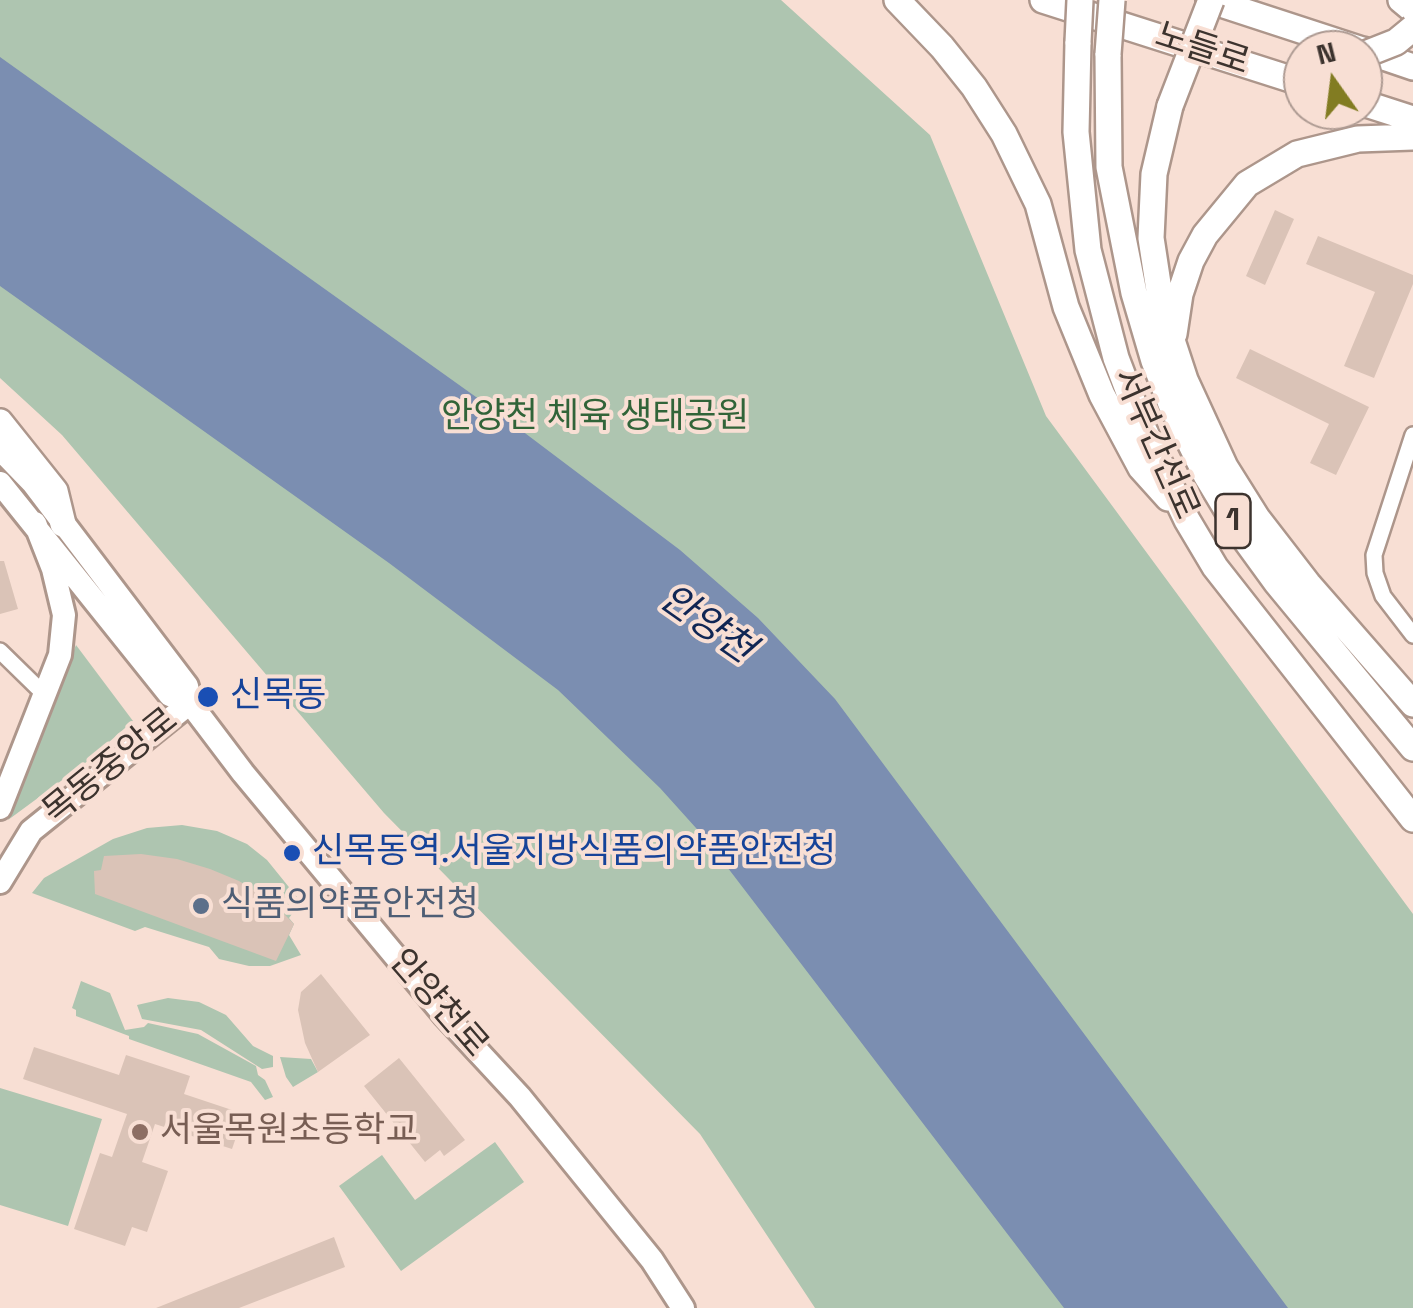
<!DOCTYPE html>
<meta charset="utf-8">
<style>
body{margin:0}
#map{position:relative;width:1413px;height:1308px;overflow:hidden;background:#f8dfd4;font-family:"Space Grotesk",sans-serif}
canvas{display:block}
.north{position:absolute;left:1283px;top:30px;width:100px;height:100px;box-sizing:border-box;background:#f8dfd4;border:2px solid #ad9a92;border-radius:50%;rotate:346deg;font-size:28px;font-weight:700;line-height:40px;text-align:center;color:#3c332e}
.north::after{content:'';display:block;margin:auto;width:35px;height:45px;background:#827c22;clip-path:polygon(50% 0,100% 100%,50% 72%,0 100%)}
</style>
<div id="map">
<canvas width="1413" height="1308"></canvas>
<div class="north">N</div>
</div>
<script>
const ctx = document.querySelector('canvas').getContext('2d');
ctx.lineJoin = 'round';
function fill(path, color) {
  ctx.fillStyle = color;
  ctx.fill(path, 'evenodd');
}
function poly(rows) {
  const path = new Path2D();
  for (const r of rows) {
    path.moveTo(r[0], r[1]);
    for (let i = 2; i < r.length; i += 2) path.lineTo(r[i], r[i + 1]);
  }
  return path;
}
function stroke(path, color, width, dash) {
  ctx.strokeStyle = color;
  ctx.lineWidth = width;
  ctx.lineCap = dash ? 'butt' : 'round';
  ctx.setLineDash(dash || []);
  ctx.stroke(path);
}
function label(font, color, halo, rows, align = 'center') {
  ctx.font = font + ' "Space Grotesk","Noto Sans KR",sans-serif';
  ctx.lineWidth = 8;
  ctx.setLineDash([]);
  ctx.textBaseline = 'middle';
  ctx.strokeStyle = halo;
  ctx.fillStyle = color;
  for (const [text, x, y, turn = 0] of rows) {
    ctx.save();
    ctx.translate(x, y);
    ctx.rotate((+turn || 0) * Math.PI / 180);
    ctx.textAlign = isNaN(turn) ? turn : align;
    if (halo) ctx.strokeText(text, 0, 0);
    ctx.fillText(text, 0, 0);
    ctx.restore();
  }
}
const green = poly([
 [0,0,781,0,930,135,1046,416,1413,914,1413,1308,815,1308,700,1134,384,813,62,435,0,378],
 [76,645,133,721,84,764,8,820],
 [182,825,217,831,247,844,267,860,301,902,289,918,294,924,289,935,301,955,270,966,249,966,219,959,209,947,145,927,135,931,32,893,44,878,113,839,147,828],
 [81,981,110,993,125,1030,144,1027,148,1023,198,1034,256,1066,258,1075,265,1080,273,1097,265,1100,251,1082,129,1039,129,1036,76,1016,76,1010,72,1008],
 [168,998,199,1002,226,1015,253,1046,273,1056,273,1067,262,1069,201,1030,142,1019,137,1005],
 [280,1057,311,1059,318,1072,293,1087,286,1077],
 [0,1088,102,1119,68,1226,0,1205],
 [495,1142,524,1182,401,1271,339,1186,382,1155,415,1200]
]);
const water = poly([
 [0,57,497,412,680,550,758,618,835,699,1288,1308,1064,1308,705,838,660,788,558,690,389,563,0,286]
]);
const building = poly([
 [1275,210,1294,219,1265,285,1246,276],
 [1318,236,1413,275,1413,284,1374,378,1344,366,1375,292,1306,264],
 [1250,349,1369,407,1336,475,1310,463,1329,424,1236,378],
 [0,561,4,561,18,609,0,614],
 [141,854,177,859,210,869,239,881,270,900,294,924,276,961,95,894,94,871,101,870,104,856],
 [321,974,370,1035,318,1072,305,1043,298,1010,301,992],
 [34,1047,119,1075,126,1055,190,1076,184,1094,244,1114,232,1149,155,1124,142,1162,168,1171,147,1232,132,1227,125,1246,74,1229,100,1153,112,1157,127,1114,23,1079],
 [399,1058,465,1140,444,1156,440,1150,425,1162,364,1086],
 [334,1237,345,1267,239,1308,156,1308]
]);
const minor = poly([
 [1413,435,1374,555,1375,573,1383,596,1413,635],
 [0,651,45,695]
]);
const secondary = poly([
 [0,449,33,483,187,686,190,703,243,773,445,1016,520,1097,652,1260,683,1308],
 [0,483,170,695,190,703],
 [0,808,60,655,64,615,53,569,35,523],
 [0,882,31,831,190,703]
]);
const primary = poly([
 [897,0,942,47,974,87,1004,134,1038,204,1066,307,1102,395,1141,468,1168,498],
 [1043,0,1303,83],
 [1209,0,1362,50],
 [1401,0,1413,10],
 [1078,42,1076,132,1088,250,1116,358,1141,424,1187,520,1215,567,1413,819],
 [1363,50,1413,67],
 [1108,54,1109,167,1134,293,1154,361,1171,404,1206,475,1244,538,1276,582,1413,748],
 [1363,103,1413,119],
 [1170,106,1154,174,1151,238,1162,310,1185,380,1225,467,1257,518,1308,584,1413,704],
 [1174,334,1180,294,1191,261,1205,235,1247,184,1297,154,1358,139,1413,137],
 [0,422,55,491,63,524]
]);
const primaryBridge = poly([
 [1078,42,1080,0],
 [1108,54,1112,0],
 [1363,55,1396,42,1413,28],
 [1170,106,1211,0]
]);
const markers = [
 [208,697,12,"#1a4fb4"],
 [292,853,10,"#1a4fb4"],
 [201,906,10,"#5c6f8a"],
 [140,1132,10,"#8d6e63"]
];
const shields = [
 [1233,521,35]
];
const shieldNames = [
 ["1",1233,521]
];
const streetNames = [
 ["노들로",1202,50,18],
 ["서부간선로",1155,444,66],
 ["목동중앙로",111,767,-39],
 ["안양천로",438,1004,49]
];
const parkNames = [
 ["안양천 체육 생태공원",595,418]
];
const transitNames = [
 ["신목동",230,697],
 ["신목동역.서울지방식품의약품안전청",312,853]
];
const serviceNames = [
 ["식품의약품안전청",221,906]
];
const educationNames = [
 ["서울목원초등학교",160,1132]
];
const waterNames = [
 ["안양천",706,625,35]
];
fill(green, '#aec5b0');
fill(water, '#7b8eb1');
fill(building, '#dac3b7');
stroke(minor, '#ad968b', 20);
stroke(secondary, '#ad968b', 28);
stroke(primary, '#ad968b', 30);
stroke(minor, '#fff', 15);
stroke(secondary, '#fff', 22);
stroke(primary, '#fff', 25);
stroke(primaryBridge, '#ad968b', 30, []);
stroke(primaryBridge, '#fff', 25);
for (const [x, y, r, color] of markers) {
  const dot = new Path2D();
  dot.arc(x, y, r, 0, 2 * Math.PI);
  ctx.fillStyle = color;
  ctx.fill(dot);
  stroke(dot, '#f8dfd4', 4);
}
for (const [x, y, w] of shields) {
  const box = new Path2D();
  box.roundRect(x - w / 2, y - 27, w, 54, 8);
  ctx.fillStyle = '#f8dfd4';
  ctx.fill(box);
  stroke(box, '#3c332e', 2.5);
}
label('bold 32px', '#3c332e', null, shieldNames);
label('35px', '#3c332e', '#f8dfd4', streetNames);
label('35px', '#316439', '#f8dfd4', parkNames);
label('35px', '#164399', '#f8dfd4', transitNames, 'left');
label('35px', '#4e5e75', '#f8dfd4', serviceNames, 'left');
label('35px', '#785e54', '#f8dfd4', educationNames, 'left');
label('italic 38px', '#102654', '#f8dfd4', waterNames);
</script>
